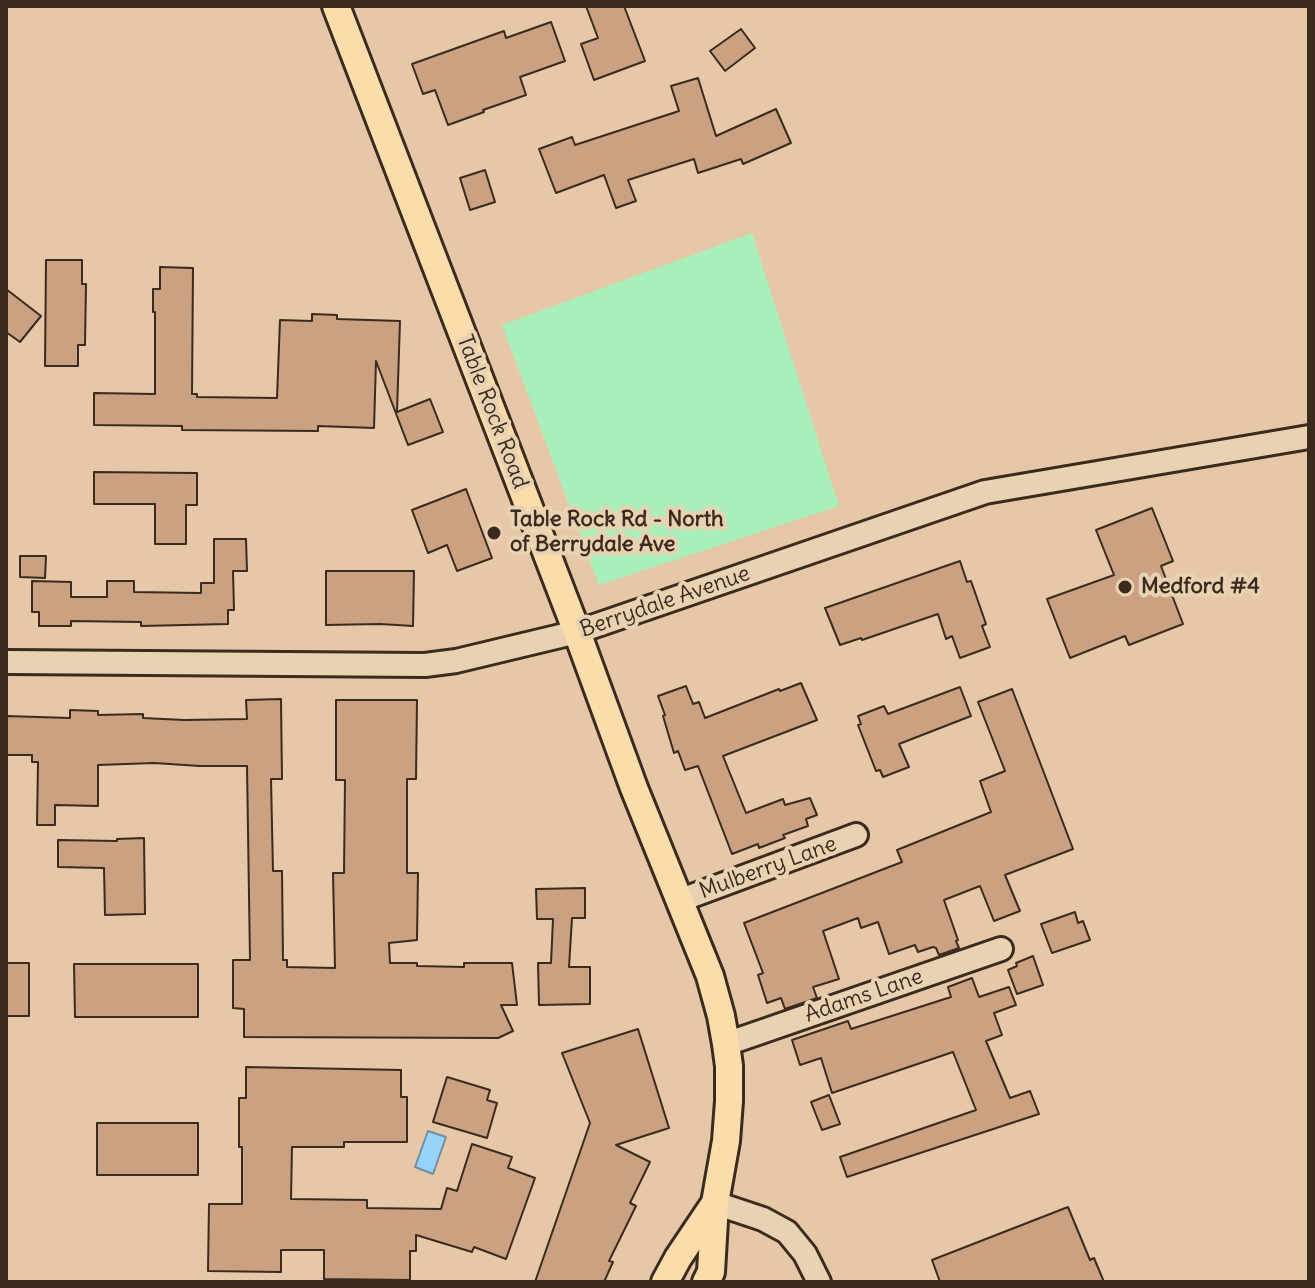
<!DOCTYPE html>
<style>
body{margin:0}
#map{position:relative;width:1315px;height:1288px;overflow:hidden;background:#e6c8a8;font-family:Delius,sans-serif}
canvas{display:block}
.frame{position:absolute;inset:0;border:8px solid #3b2a1e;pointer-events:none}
</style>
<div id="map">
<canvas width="1315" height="1288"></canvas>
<div class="frame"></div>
</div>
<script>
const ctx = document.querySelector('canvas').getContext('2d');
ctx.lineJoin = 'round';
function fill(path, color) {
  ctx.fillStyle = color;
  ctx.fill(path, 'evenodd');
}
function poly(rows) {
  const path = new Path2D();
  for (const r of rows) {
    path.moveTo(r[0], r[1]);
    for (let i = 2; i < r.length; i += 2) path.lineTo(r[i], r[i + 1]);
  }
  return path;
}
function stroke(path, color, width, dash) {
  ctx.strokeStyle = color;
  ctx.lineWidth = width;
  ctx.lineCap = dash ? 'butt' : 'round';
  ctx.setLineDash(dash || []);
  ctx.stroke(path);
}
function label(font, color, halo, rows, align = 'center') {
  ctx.font = font + ' Delius,sans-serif';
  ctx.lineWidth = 8;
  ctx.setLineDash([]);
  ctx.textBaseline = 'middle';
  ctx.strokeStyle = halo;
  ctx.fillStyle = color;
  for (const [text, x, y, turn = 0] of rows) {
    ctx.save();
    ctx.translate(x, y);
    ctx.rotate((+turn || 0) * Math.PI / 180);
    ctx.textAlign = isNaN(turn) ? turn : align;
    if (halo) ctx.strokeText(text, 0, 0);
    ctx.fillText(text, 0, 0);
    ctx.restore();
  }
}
const green = poly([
 [752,233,839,506,599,585,502,325]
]);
const water = poly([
 [428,1131,446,1137,433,1174,415,1167,428,1131]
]);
const building = poly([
 [586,6,624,6,645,61,594,80,581,44,598,38,586,6],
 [551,22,565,61,520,77,526,95,483,110,484,112,448,125,435,90,423,94,412,64,504,31,506,38,551,22],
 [741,29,755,48,725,71,710,51,741,29],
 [698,78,716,136,776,109,791,143,743,164,741,159,698,173,694,159,628,180,636,201,616,208,604,175,556,193,539,149,572,137,575,145,679,111,671,86,698,78],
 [485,170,495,202,470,210,460,178,485,170],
 [46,260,82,260,82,284,86,284,85,345,78,345,78,366,45,366,46,260],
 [160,267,193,268,192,394,197,394,197,397,277,398,280,320,312,321,312,314,337,315,337,319,400,321,397,412,430,399,443,432,408,445,376,361,374,428,318,426,318,431,182,430,182,426,94,425,94,393,155,394,155,312,153,312,153,289,160,289,160,267],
 [6,289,41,316,20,342,6,332,6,289],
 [94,472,197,473,197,505,186,505,186,544,155,544,155,504,94,504,94,472],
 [466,489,492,558,457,571,447,545,428,553,412,510,466,489],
 [1152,508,1173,561,1161,566,1183,624,1129,645,1125,636,1070,658,1047,599,1114,575,1096,530,1152,508],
 [214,539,246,539,247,571,233,571,234,610,228,610,228,624,141,626,141,622,71,621,71,626,39,626,39,612,32,612,32,581,71,582,71,597,107,597,107,581,134,581,134,592,201,593,201,583,214,583,214,539],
 [20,556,46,556,45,578,20,577,20,556],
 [960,561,967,582,971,581,986,624,982,626,990,647,960,658,952,636,946,639,938,614,862,640,861,638,840,645,825,608,960,561],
 [326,571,414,571,413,626,380,624,326,625,326,571],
 [801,683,817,720,723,756,746,813,783,799,785,805,810,798,817,815,806,819,808,826,783,835,785,838,759,848,758,844,732,854,698,766,685,770,678,751,674,753,663,716,665,715,658,696,686,686,693,704,699,702,705,718,779,689,780,691,801,683],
 [960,687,971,716,899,744,909,767,883,777,880,770,876,771,858,725,861,724,858,716,884,706,888,714,960,687],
 [1012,689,1073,849,1005,875,1020,911,994,921,980,886,944,900,958,940,956,941,959,948,939,955,936,948,933,947,918,952,915,945,889,954,878,922,861,928,858,918,823,931,839,979,813,987,817,998,785,1009,781,998,767,1003,758,975,763,973,744,923,902,862,897,850,991,812,980,781,1005,771,978,702,1012,689],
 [281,699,282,779,271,779,273,871,282,871,283,960,287,960,287,967,335,968,333,873,344,873,345,780,336,780,336,700,417,700,416,779,407,779,407,873,418,873,417,940,389,943,390,963,417,963,417,966,464,967,464,963,512,963,517,1005,501,1005,513,1031,498,1038,244,1037,244,1009,233,1008,233,960,250,960,247,766,200,766,154,763,98,765,98,806,55,805,55,825,37,825,38,762,32,762,32,755,6,755,6,716,70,718,70,710,98,711,98,715,143,714,143,718,184,720,247,719,246,700,281,699],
 [144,838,145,914,105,915,104,868,58,867,58,840,117,841,117,839,144,838],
 [585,888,585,918,572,918,569,967,590,967,590,1004,539,1005,538,963,551,963,553,919,537,919,536,889,585,888],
 [1075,912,1078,923,1083,921,1090,940,1052,953,1041,924,1075,912],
 [1033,956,1043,985,1017,994,1008,970,1017,966,1016,963,1033,956],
 [6,963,29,963,29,1016,6,1016,6,963],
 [74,964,198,964,198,1017,75,1017,74,964],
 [972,978,979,997,1009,987,1016,1005,994,1013,1002,1035,986,1041,1010,1098,1030,1091,1039,1114,847,1177,840,1157,976,1110,953,1052,832,1093,821,1058,800,1065,792,1040,848,1021,851,1029,951,997,948,987,972,978],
 [638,1029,669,1128,616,1145,650,1162,630,1203,636,1206,609,1261,613,1262,604,1282,535,1282,590,1123,562,1053,638,1029],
 [246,1067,401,1070,401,1097,407,1097,407,1142,344,1142,344,1147,292,1147,291,1199,367,1200,367,1208,441,1209,447,1188,457,1191,472,1144,512,1157,508,1168,535,1178,506,1259,474,1247,472,1252,416,1235,416,1251,410,1251,410,1280,324,1279,324,1250,281,1250,281,1272,208,1271,209,1204,242,1204,242,1147,239,1147,239,1098,246,1098,246,1067],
 [447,1077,490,1090,487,1100,497,1103,487,1138,433,1122,447,1077],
 [829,1095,840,1124,822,1130,811,1102,829,1095],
 [97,1123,198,1123,198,1175,97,1175,97,1123],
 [1068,1207,1090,1260,1094,1258,1104,1282,940,1282,932,1260,1068,1207]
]);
const minor = poly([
 [6,662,425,665,456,661,577,632,985,492,1309,437],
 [681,900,856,835],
 [726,1044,1001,949],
 [715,1203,763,1219,787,1232,805,1254,819,1282]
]);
const major = poly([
 [336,6,577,632,634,788,710,976,721,1016,726,1044,729,1066,729,1101,726,1141,715,1203,711,1272,706,1282],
 [665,1282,678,1258,715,1203]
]);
const markers = [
 [494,533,8,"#3b2a1e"],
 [1125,587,8,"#3b2a1e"]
];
const streetNames = [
 ["Table Rock Road",492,412,69],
 ["Berrydale Avenue",665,602,-19],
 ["Mulberry Lane",768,868,-20],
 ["Adams Lane",864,996,-19]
];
const poiNames = [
 ["Table Rock Rd - North",510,520],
 ["of Berrydale Ave",510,545],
 ["Medford #4",1141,587]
];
fill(green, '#a9efbb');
fill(water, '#96d3f7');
stroke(water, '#728fa0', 2);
fill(building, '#caa181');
stroke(building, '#3b2a1e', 2);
stroke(minor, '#3b2a1e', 28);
stroke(major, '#3b2a1e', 32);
stroke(minor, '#e9d2b2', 22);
stroke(major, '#faddab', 26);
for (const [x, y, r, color] of markers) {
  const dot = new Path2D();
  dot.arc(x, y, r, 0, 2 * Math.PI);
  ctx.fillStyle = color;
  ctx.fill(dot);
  stroke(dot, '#e9d2b2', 3);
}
label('22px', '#3b2a1e', '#e9d2b2', streetNames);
label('bold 22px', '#3b2a1e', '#e9d2b2', poiNames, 'left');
</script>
